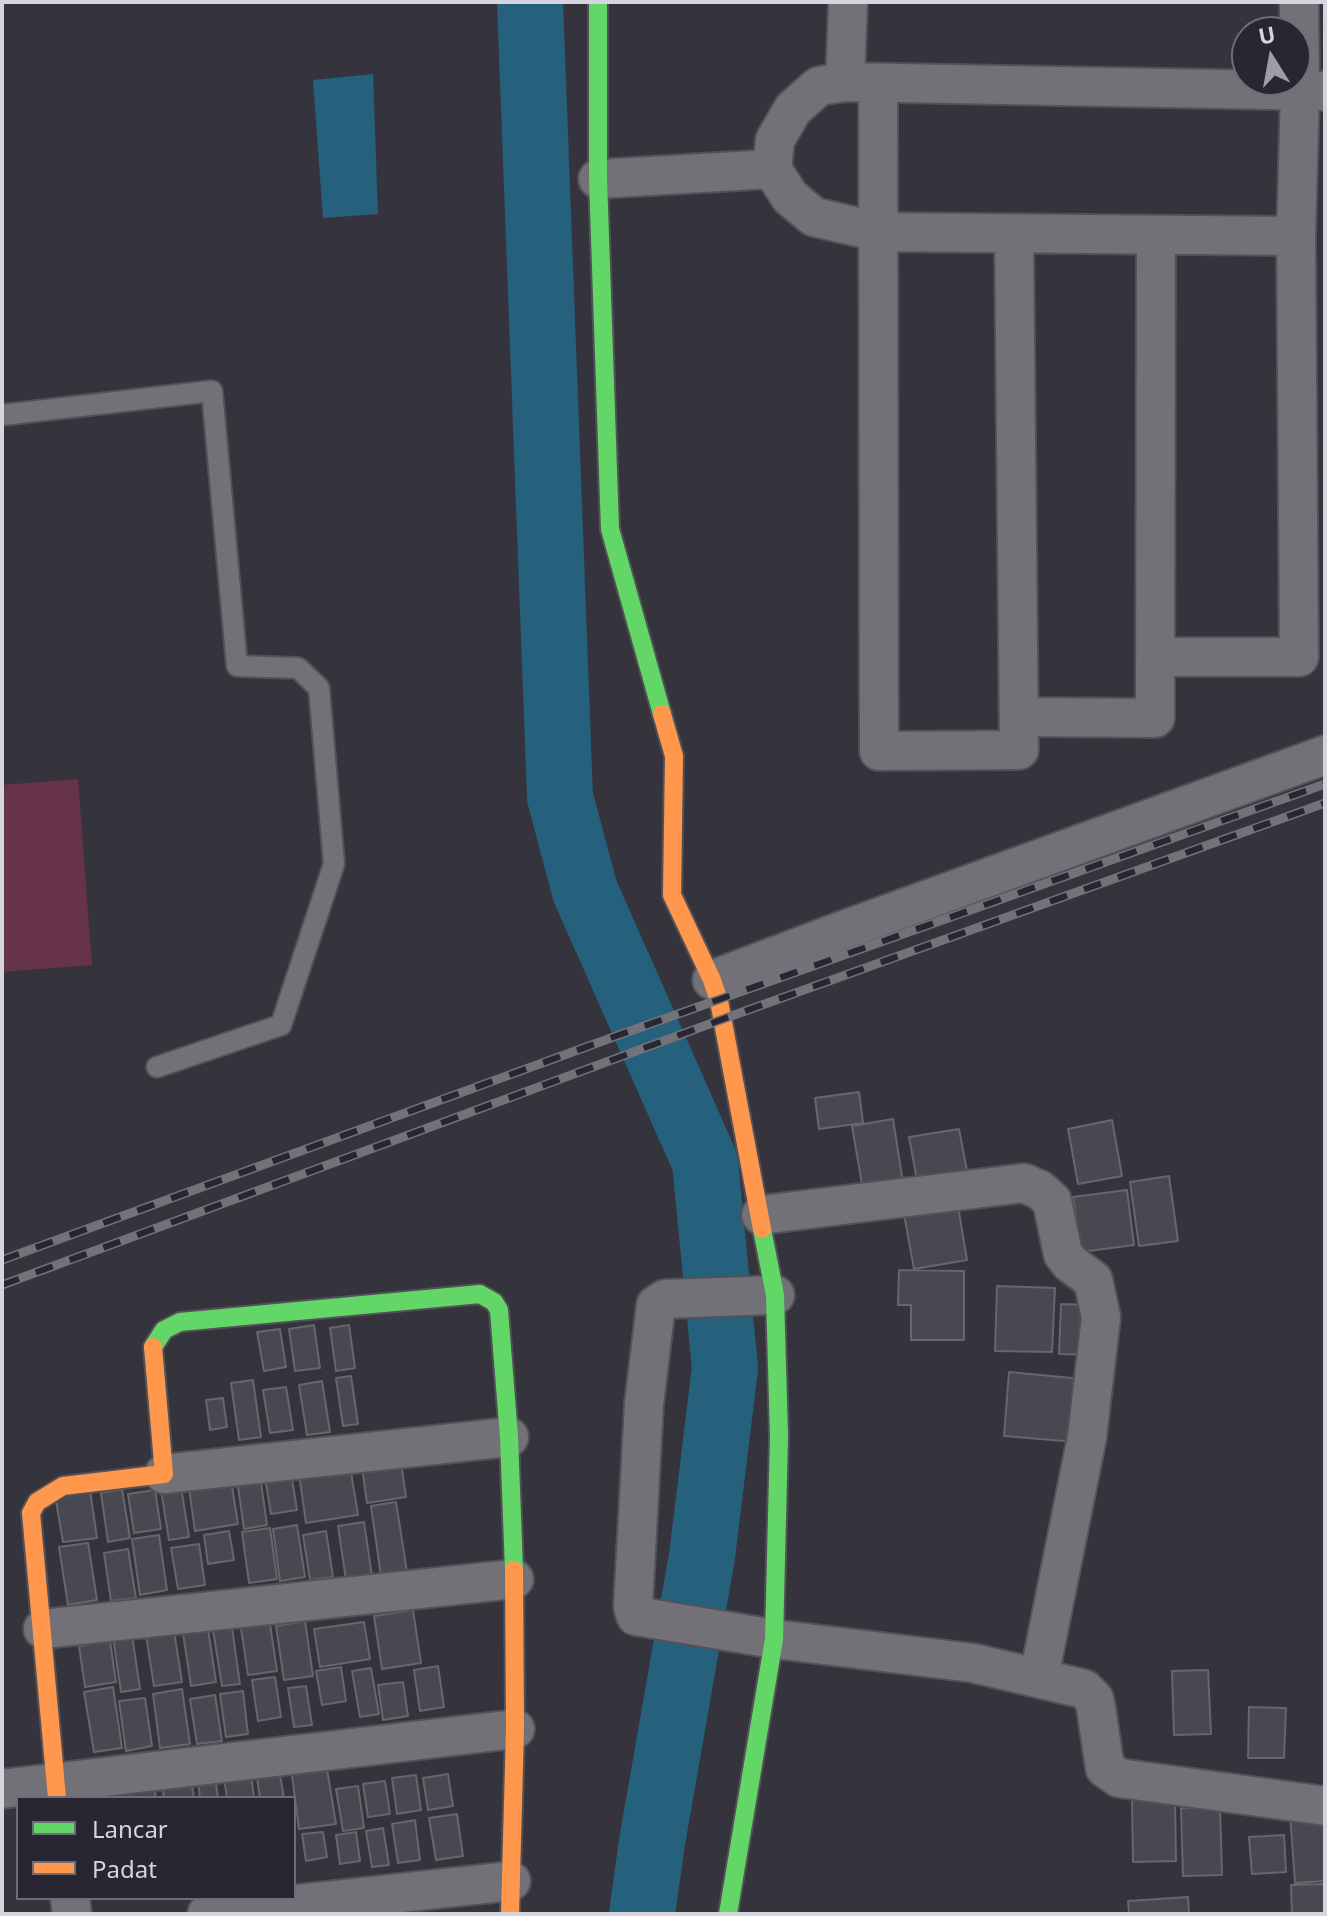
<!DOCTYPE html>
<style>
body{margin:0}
#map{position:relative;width:1327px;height:1916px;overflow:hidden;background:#35343c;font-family:"Noto Sans",sans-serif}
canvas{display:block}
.frame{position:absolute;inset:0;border:4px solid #d6d4de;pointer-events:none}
.legend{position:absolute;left:16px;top:1796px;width:280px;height:104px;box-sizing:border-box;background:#292634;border:2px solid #6e6c78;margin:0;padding:10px 14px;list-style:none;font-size:24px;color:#d6d4de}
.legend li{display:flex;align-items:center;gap:16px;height:40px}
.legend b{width:40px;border:2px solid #6e6c78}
.north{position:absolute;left:1231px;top:16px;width:80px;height:80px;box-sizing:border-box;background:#292634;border:2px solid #6e6c78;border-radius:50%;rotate:349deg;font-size:22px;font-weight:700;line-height:32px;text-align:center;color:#d6d4de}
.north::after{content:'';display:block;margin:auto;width:28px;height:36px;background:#9e9ca5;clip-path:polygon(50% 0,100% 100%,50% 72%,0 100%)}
</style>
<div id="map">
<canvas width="1327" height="1916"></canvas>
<div class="frame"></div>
<ul class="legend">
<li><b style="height:10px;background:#63d668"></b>Lancar</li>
<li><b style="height:10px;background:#ff974d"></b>Padat</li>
</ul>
<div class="north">U</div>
</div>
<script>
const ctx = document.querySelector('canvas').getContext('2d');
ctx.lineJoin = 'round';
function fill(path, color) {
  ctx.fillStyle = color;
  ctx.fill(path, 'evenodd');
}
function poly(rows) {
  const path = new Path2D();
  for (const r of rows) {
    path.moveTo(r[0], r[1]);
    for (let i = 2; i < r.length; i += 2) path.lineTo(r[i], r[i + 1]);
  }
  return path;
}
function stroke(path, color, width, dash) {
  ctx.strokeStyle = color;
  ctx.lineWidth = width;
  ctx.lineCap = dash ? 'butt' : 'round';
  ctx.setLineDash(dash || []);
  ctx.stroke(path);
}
const green = poly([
 [78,779,92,965,2,972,2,785]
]);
const water = poly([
 [373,74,378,214,323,218,313,80]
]);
const river = poly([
 [530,2,560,797,585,891,705,1162,725,1368,702,1556,652,1842,642,1914]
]);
const building = poly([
 [859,1092,863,1123,819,1129,815,1098,859,1092],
 [893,1119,903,1183,863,1190,852,1126,893,1119],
 [1112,1120,1122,1176,1078,1184,1068,1129,1112,1120],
 [959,1129,968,1176,918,1185,909,1137,959,1129],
 [1169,1176,1178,1241,1139,1246,1130,1182,1169,1176],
 [1127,1190,1134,1245,1081,1252,1073,1197,1127,1190],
 [956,1194,967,1260,914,1269,902,1203,956,1194],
 [899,1270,964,1271,964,1340,911,1340,911,1305,898,1305,899,1270],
 [997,1286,1055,1288,1052,1352,995,1351,997,1286],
 [1061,1304,1095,1305,1093,1355,1059,1354,1061,1304],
 [314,1325,320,1368,295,1371,289,1329,314,1325],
 [349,1325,355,1368,336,1371,330,1328,349,1325],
 [280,1329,286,1367,264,1371,257,1332,280,1329],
 [1009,1372,1082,1379,1076,1442,1004,1436,1009,1372],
 [351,1376,358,1424,343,1426,336,1378,351,1376],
 [253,1380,261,1437,239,1440,231,1383,253,1380],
 [322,1381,330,1432,307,1435,299,1385,322,1381],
 [286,1387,293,1430,270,1433,263,1390,286,1387],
 [223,1398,227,1427,210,1430,206,1400,223,1398],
 [400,1455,406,1497,367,1503,361,1461,400,1455],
 [350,1466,358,1515,306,1523,299,1474,350,1466],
 [291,1473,297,1510,271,1514,265,1477,291,1473],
 [230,1474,238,1524,195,1531,188,1481,230,1474],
 [260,1476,267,1525,244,1529,237,1479,260,1476],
 [180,1480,189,1537,169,1540,160,1484,180,1480],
 [122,1489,130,1538,108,1542,101,1493,122,1489],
 [90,1490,97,1538,63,1542,55,1495,90,1490],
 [155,1490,161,1529,134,1533,128,1494,155,1490],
 [396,1502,407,1572,381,1576,371,1506,396,1502],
 [364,1522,372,1576,346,1580,338,1526,364,1522],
 [297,1525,305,1577,280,1581,273,1529,297,1525],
 [270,1528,277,1579,249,1583,242,1532,270,1528],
 [229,1531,234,1560,208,1564,204,1535,229,1531],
 [326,1531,333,1577,310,1580,303,1535,326,1531],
 [159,1535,167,1590,140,1595,132,1539,159,1535],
 [88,1543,97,1600,68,1605,59,1547,88,1543],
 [199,1544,205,1585,178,1589,171,1548,199,1544],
 [128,1549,136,1598,111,1601,104,1553,128,1549],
 [413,1610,421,1663,382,1669,374,1616,413,1610],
 [305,1621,313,1676,284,1680,276,1626,305,1621],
 [364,1622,370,1659,320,1667,314,1629,364,1622],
 [270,1624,277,1671,248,1675,241,1628,270,1624],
 [232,1628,240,1684,222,1686,213,1630,232,1628],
 [208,1629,216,1682,191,1686,183,1633,208,1629],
 [174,1631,182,1682,154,1686,146,1635,174,1631],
 [132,1635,140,1689,121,1692,113,1637,132,1635],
 [110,1641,116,1682,85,1687,79,1646,110,1641],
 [438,1666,444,1707,420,1711,414,1670,438,1666],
 [341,1667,346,1701,322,1705,316,1671,341,1667],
 [371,1668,379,1714,360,1717,352,1671,371,1668],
 [1208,1670,1211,1734,1174,1735,1172,1671,1208,1670],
 [275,1677,281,1717,258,1721,252,1680,275,1677],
 [403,1682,408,1716,383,1720,378,1685,403,1682],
 [306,1686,312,1725,294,1727,288,1688,306,1686],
 [113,1687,122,1748,94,1752,84,1692,113,1687],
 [182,1689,190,1744,160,1748,153,1694,182,1689],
 [243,1691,248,1734,226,1737,220,1694,243,1691],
 [215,1695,222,1741,197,1744,190,1699,215,1695],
 [145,1698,152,1746,126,1751,119,1701,145,1698],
 [1249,1707,1286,1708,1284,1758,1248,1758,1249,1707],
 [326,1763,336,1824,299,1829,291,1768,326,1763],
 [279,1769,284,1798,260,1798,256,1772,279,1769],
 [251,1774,254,1798,227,1798,224,1778,251,1774],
 [448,1774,453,1806,428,1810,423,1778,448,1774],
 [416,1775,421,1810,397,1814,392,1778,416,1775],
 [215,1778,218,1798,200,1798,198,1781,215,1778],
 [191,1780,194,1798,164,1798,162,1785,191,1780],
 [153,1781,156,1798,130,1798,128,1785,153,1781],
 [385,1781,390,1814,368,1817,363,1784,385,1781],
 [358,1786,364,1828,343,1831,336,1789,358,1786],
 [1175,1798,1176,1861,1133,1862,1132,1799,1175,1798],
 [1220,1807,1222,1875,1183,1876,1181,1808,1220,1807],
 [1325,1811,1325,1881,1295,1883,1290,1813,1325,1811],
 [457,1814,463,1856,436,1860,429,1818,457,1814],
 [415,1820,420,1860,398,1863,392,1824,415,1820],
 [383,1828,389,1865,372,1867,366,1831,383,1828],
 [323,1832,327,1857,306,1861,302,1834,323,1832],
 [356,1832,360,1861,340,1864,336,1835,356,1832],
 [1284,1835,1286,1872,1252,1874,1249,1837,1284,1835],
 [1325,1884,1325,1914,1292,1914,1291,1885,1325,1884],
 [1188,1897,1189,1914,1129,1914,1128,1901,1188,1897]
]);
const lane = poly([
 [2,415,212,391,237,666,298,668,319,688,334,864,281,1025,157,1067]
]);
const street = poly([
 [845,82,848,2],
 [878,83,879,751,1019,750,1014,234],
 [598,179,772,169],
 [1296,236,879,232,814,217,790,197,772,169,775,140,793,109,819,86,845,82,1325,91],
 [1156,657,1299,657,1296,236,1300,91,1299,2],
 [1019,717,1155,718,1156,235],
 [712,980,844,930,1325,755],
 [761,1215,1024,1183,1040,1190,1052,1201,1063,1254,1070,1263,1093,1280,1101,1317,1087,1437,1039,1677],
 [775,1295,665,1299,656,1305,644,1404,633,1607,636,1616,774,1639,973,1663,1084,1689,1094,1699,1096,1708,1105,1768,1119,1778,1325,1806],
 [164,1474,509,1437],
 [43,1629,514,1579],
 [2,1789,515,1729],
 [70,1898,72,1914],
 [207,1914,511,1881]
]);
const fast = poly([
 [598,2,598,179,610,529,662,714],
 [153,1347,164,1330,180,1322,480,1294,494,1302,499,1310,509,1437,514,1570],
 [728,1914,774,1639,779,1437,775,1295,762,1229]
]);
const slow = poly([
 [662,714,674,756,672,895,712,980,719,1001,762,1229],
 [57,1798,31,1513,37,1502,63,1486,164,1474,153,1347],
 [510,1914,515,1729,514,1570]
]);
const rail = poly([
 [2,1260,619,1035,1325,784],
 [2,1285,723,1019,1325,803]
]);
fill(green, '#663348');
fill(water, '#25607c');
stroke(river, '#25607c', 66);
fill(building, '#484850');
stroke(building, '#65676d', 2);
stroke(lane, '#525157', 24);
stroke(street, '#525157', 42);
stroke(fast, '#525157', 22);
stroke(slow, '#525157', 22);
stroke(lane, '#727177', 20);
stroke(street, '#727177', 38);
stroke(fast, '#63d668', 18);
stroke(slow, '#ff974d', 18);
stroke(rail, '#737278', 9);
stroke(rail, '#292634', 6, [18]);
</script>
